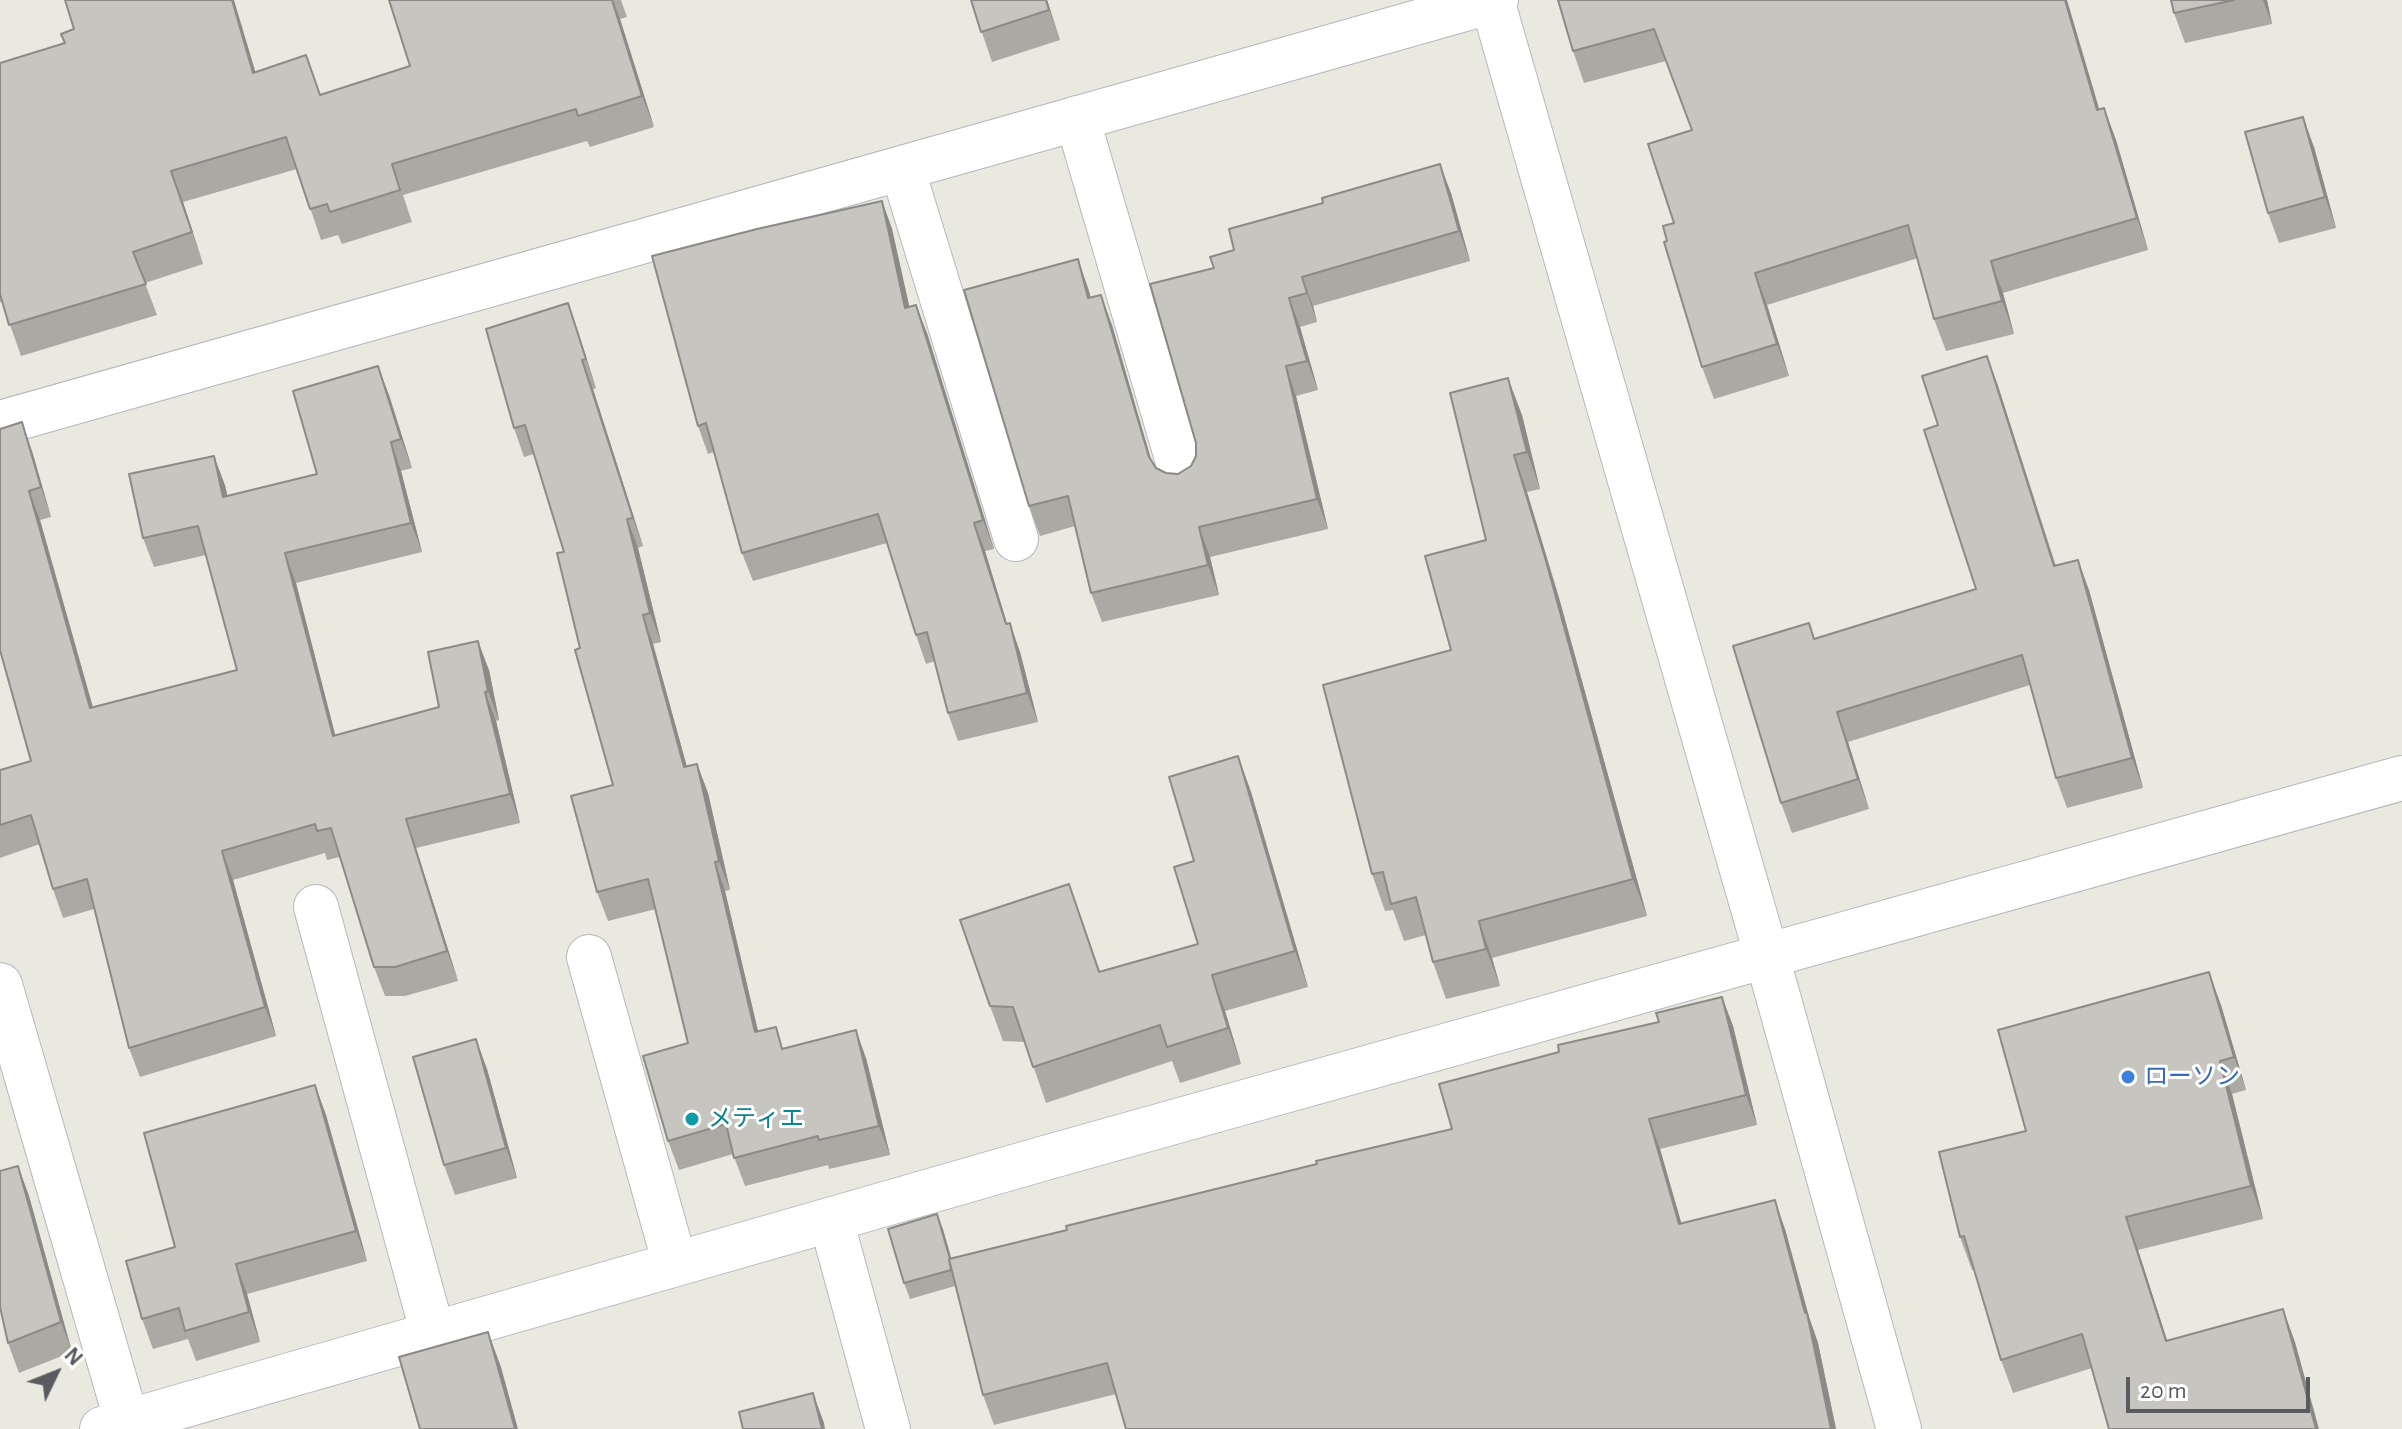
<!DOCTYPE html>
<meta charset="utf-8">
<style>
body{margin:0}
#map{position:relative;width:2402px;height:1429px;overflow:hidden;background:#eae9e0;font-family:"Alegreya Sans",sans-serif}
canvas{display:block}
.north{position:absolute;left:16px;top:1333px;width:80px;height:80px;-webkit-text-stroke:6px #fff;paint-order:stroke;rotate:47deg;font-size:22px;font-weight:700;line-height:32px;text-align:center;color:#595b5f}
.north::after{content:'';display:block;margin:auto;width:28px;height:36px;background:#595b5f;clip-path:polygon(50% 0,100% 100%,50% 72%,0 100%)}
.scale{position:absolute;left:2126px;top:1377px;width:184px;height:36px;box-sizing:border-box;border:4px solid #595b5f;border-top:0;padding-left:10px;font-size:24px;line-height:28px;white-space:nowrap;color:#595b5f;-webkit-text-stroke:6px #fff;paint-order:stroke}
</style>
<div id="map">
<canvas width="2402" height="1429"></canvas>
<div class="north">N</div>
<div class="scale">20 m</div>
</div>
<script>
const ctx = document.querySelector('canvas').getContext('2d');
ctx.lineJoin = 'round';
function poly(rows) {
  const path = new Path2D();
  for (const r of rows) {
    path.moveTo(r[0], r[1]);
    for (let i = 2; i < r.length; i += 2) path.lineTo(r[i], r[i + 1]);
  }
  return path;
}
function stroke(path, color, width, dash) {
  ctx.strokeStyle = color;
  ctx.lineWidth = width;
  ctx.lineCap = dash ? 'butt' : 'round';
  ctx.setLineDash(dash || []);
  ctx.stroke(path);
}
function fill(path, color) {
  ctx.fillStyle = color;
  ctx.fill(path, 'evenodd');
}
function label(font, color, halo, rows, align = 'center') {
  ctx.font = font + ' "Alegreya Sans","Noto Sans JP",sans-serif';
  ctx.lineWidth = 6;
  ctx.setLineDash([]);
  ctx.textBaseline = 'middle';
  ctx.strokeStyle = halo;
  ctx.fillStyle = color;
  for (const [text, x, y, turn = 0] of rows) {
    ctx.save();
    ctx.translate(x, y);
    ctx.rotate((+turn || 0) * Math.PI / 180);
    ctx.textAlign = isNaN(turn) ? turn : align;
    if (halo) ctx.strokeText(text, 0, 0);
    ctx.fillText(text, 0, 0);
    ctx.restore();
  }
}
const minor = poly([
 [1077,118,1183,479],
 [902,168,1016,539],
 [0,423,1496,0],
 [316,907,433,1334],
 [589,957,675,1264],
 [0,985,127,1422],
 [831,1220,888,1429],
 [102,1429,1045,1158,2402,778]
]);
const tertiary = poly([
 [1492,0,1767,957,1899,1429]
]);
const wall = poly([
 [389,0,621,0,627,17,620,19,654,127,590,147,587,141,403,195,412,222,342,244,338,235,321,240,297,169,183,202,203,264,145,283,157,315,21,356,2,302,0,302,0,63,65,43,74,29,255,72,321,95,410,66],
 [971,0,1047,0,1060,40,992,62],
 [1558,0,2099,109,2104,108,2116,140,2148,250,2003,293,2014,334,1946,351,1934,319,1918,258,1767,305,1789,376,1714,399,1702,367,1667,241,1674,223,1692,130,1666,61,1584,83,1573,51],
 [2171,0,2267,0,2272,24,2185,43,2174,13],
 [2314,147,2336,228,2279,243,2268,213],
 [1451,193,1470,261,1313,306,1317,322,1300,327,1318,390,1296,396,1328,529,1210,557,1219,595,1102,622,1091,593,1075,526,1040,536,1029,506,1088,288,1091,298,1112,325,1152,463,1156,468,1166,473,1178,474,1191,466,1196,456,1214,268],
 [882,201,892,229,909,307,927,333,994,549,985,551,1007,624,1020,652,1038,722,958,741,948,713,935,661,926,664,916,635,887,543,753,581,742,553,714,452,708,454,698,426],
 [578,332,596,388,593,389,643,546,638,548,661,642,653,644,687,767,697,764,708,793,730,890,725,891,758,1031,784,1049,866,1058,890,1155,829,1169,828,1165,745,1186,733,1154,679,1170,668,1141,688,1043,656,909,608,921,597,892,613,785,580,648,564,552,534,454,524,457,514,428],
 [1987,356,1998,386,2056,566,2089,590,2143,788,2067,808,2056,778,2030,685,1848,742,1869,809,1792,833,1781,803,1809,623,1815,639,1976,589,1938,425],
 [389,395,412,468,401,471,422,552,296,583,335,735,439,707,489,670,499,720,496,721,520,823,416,848,458,981,405,996,385,996,374,967,340,857,327,860,325,853,233,880,276,1036,140,1077,129,1048,94,909,63,918,53,889,40,844,0,858,0,770,31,761,0,650,32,451,51,517,40,520,93,707,237,670,206,555,154,567,143,538,225,485,227,496,317,474],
 [1522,415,1540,489,1527,492,1559,598,1647,916,1492,958,1500,986,1446,999,1433,962,1426,935,1404,941,1393,910,1385,911,1372,874,1451,650,1486,540],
 [1238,756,1251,792,1308,987,1225,1011,1241,1064,1180,1083,1172,1061,1046,1103,1025,1042,1003,1041,990,1006,1069,884,1100,971,1198,944,1194,861],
 [1722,997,1733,1026,1757,1125,1660,1149,1681,1223,1785,1229,1809,1317,1818,1343,1836,1429,1126,1429,1116,1394,994,1425,983,1395,955,1286,910,1299,904,1283,937,1214,951,1259,1067,1230,1452,1129,1559,1052,1659,1022],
 [2221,1005,2246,1090,2232,1094,2263,1219,2138,1250,2167,1341,2295,1342,2092,1368,2013,1393,2001,1360,1974,1269,1972,1270,1960,1237,2026,1131],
 [487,1069,517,1178,455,1195,444,1165],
 [315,1085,326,1115,367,1261,247,1294,260,1342,196,1361,188,1339,153,1349,142,1319,175,1247],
 [18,1166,29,1196,72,1352,19,1373,8,1343,1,1312,0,1312,0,1171]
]);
const shadedWall = poly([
 [232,0,234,0,265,104,253,73],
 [613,0,620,19,654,127,642,96],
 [1046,0,1047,0,1060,40],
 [2065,0,2067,0,2109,142,2097,110],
 [2263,0,2267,0,2272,24],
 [2104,108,2116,140,2148,250,2137,218],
 [2303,117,2314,147,2336,228,2325,197],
 [1440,164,1451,193,1470,261,1459,231],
 [171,171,183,202,203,264,192,232],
 [882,201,892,229,916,336,905,308],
 [1078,259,1088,288,1099,328,1088,298],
 [1991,261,2003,293,2014,334,2002,301],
 [1755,273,1767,305,1789,376,1777,344],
 [1302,277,1313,306,1317,322,1307,293],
 [1101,295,1112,325,1159,487,1149,457],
 [1289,298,1300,327,1318,390,1307,361],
 [568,303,578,332,596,388,586,359],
 [916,305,927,333,994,549,983,520],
 [1987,356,1998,386,2065,597,2054,566],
 [582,360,593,389,643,546,633,518],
 [378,366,389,395,412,468,401,439],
 [1286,366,1296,396,1328,529,1317,499],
 [1508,378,1522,415,1540,489,1527,452],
 [22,422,32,451,51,517,41,487],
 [391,442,401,471,422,552,411,523],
 [1514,455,1527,492,1559,598,1647,916,1633,879],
 [214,456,225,485,234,526,223,497],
 [29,491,40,520,101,737,90,708],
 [627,519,638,548,661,642,650,613],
 [974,523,985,551,1016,653,1006,624],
 [1199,527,1210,557,1219,595,1208,565],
 [285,553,296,583,343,765,333,736],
 [2078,560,2089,590,2143,788,2132,758],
 [643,615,653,644,695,796,684,767],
 [1010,623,1020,652,1038,722,1027,693],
 [478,641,489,670,499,720,488,691],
 [485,692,496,721,520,823,510,794],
 [1837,712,1848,742,1869,809,1858,779],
 [1238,756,1251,792,1308,987,1295,951],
 [697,764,708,793,730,890,719,861],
 [406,819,416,848,458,981,447,951],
 [222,851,233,880,276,1036,265,1007],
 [715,862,725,891,765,1061,755,1032],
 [1069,884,1082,920,1112,1008,1099,972],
 [1479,921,1492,958,1500,986,1486,949],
 [2209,972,2221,1005,2246,1090,2234,1057],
 [1212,975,1225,1011,1241,1064,1228,1028],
 [1722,997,1733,1026,1757,1125,1746,1095],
 [856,1030,866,1058,890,1155,879,1126],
 [476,1039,487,1069,517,1178,506,1148],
 [2220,1061,2232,1094,2263,1219,2251,1186],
 [315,1085,326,1115,367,1261,356,1231],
 [1649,1119,1660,1149,1690,1253,1679,1224],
 [18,1166,29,1196,72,1352,61,1322],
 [1775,1200,1785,1229,1809,1317,1818,1343,1836,1429,1831,1429,1805,1313],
 [937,1214,943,1229,959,1285,953,1270],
 [2126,1217,2138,1250,2178,1374,2166,1341],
 [236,1264,247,1294,260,1342,249,1312],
 [2283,1309,2295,1342,2319,1429,2316,1429],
 [488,1332,501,1367,518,1429,515,1429],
 [813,1393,824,1423,825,1429,822,1429]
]);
const building = poly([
 [65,0,232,0,253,73,306,55,320,95,410,66,389,0,612,0,642,96,578,116,576,109,392,164,400,190,330,212,327,204,310,209,286,137,171,171,192,232,133,252,146,284,9,325,0,294,0,63,65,43,61,34,74,29,65,0],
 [971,0,1046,0,1049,10,981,32,971,0],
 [1558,0,2065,0,2097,110,2104,108,2137,218,1991,261,2002,301,1934,319,1908,225,1755,273,1777,344,1702,367,1664,242,1667,241,1663,226,1674,223,1648,144,1692,130,1654,29,1573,51,1558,0],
 [2171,0,2234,0,2174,13,2171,0],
 [2303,117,2325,197,2268,213,2245,132,2303,117],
 [1440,164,1459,231,1302,277,1307,293,1289,298,1307,361,1286,366,1317,499,1199,527,1208,565,1091,593,1068,496,1029,506,964,290,1078,259,1088,298,1101,295,1149,457,1156,468,1166,473,1178,474,1191,466,1196,456,1196,443,1150,284,1214,268,1210,257,1234,250,1229,229,1323,203,1322,198,1440,164],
 [882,201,905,308,916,305,983,520,974,523,1006,624,1010,623,1027,693,948,713,927,632,916,635,878,514,742,553,706,423,698,426,652,256,757,229,882,201],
 [568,303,586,359,582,360,633,518,627,519,650,613,643,615,684,767,697,764,719,861,715,862,755,1032,776,1027,782,1049,856,1030,879,1126,819,1140,818,1136,734,1158,726,1124,668,1141,643,1056,688,1043,648,879,597,892,571,796,613,785,575,650,580,648,557,553,564,552,525,425,514,428,486,329,568,303],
 [1987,356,2054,566,2078,560,2132,758,2056,778,2022,655,1837,712,1858,779,1781,803,1733,646,1809,623,1814,639,1976,589,1924,430,1938,425,1922,376,1987,356],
 [378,366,401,439,391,442,411,523,285,553,333,736,439,707,428,652,478,641,488,691,485,692,510,794,406,819,447,951,395,967,374,967,331,828,317,831,315,824,222,851,265,1007,129,1048,87,879,53,889,31,815,0,825,0,770,31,761,0,650,0,429,22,422,41,487,29,491,90,708,237,670,198,526,143,538,129,474,214,456,223,497,317,474,293,391,378,366],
 [1508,378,1527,452,1514,455,1546,561,1633,879,1479,921,1486,949,1433,962,1416,897,1391,904,1383,872,1372,874,1323,685,1451,650,1425,556,1486,540,1450,393,1508,378],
 [1238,756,1295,951,1212,975,1228,1028,1167,1047,1160,1025,1033,1067,1013,1007,990,1006,960,920,1069,884,1099,972,1198,944,1174,867,1194,861,1169,777,1238,756],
 [2209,972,2234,1057,2220,1061,2251,1186,2126,1217,2166,1341,2283,1309,2316,1429,2109,1429,2082,1334,2001,1360,1964,1236,1960,1237,1939,1152,2026,1131,1998,1030,2209,972],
 [1722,997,1746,1095,1649,1119,1679,1224,1775,1200,1805,1313,1807,1313,1831,1429,1126,1429,1107,1363,983,1395,949,1259,1067,1230,1066,1226,1317,1164,1316,1161,1452,1129,1439,1084,1559,1052,1558,1045,1659,1022,1656,1013,1722,997],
 [476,1039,506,1148,444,1165,413,1057,476,1039],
 [315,1085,356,1231,236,1264,249,1312,185,1331,179,1308,142,1319,126,1261,175,1247,144,1133,315,1085],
 [18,1166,61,1322,8,1343,0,1307,0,1171,18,1166],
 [937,1214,950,1259,949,1259,951,1270,904,1283,888,1229,937,1214],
 [488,1332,515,1429,420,1429,399,1357,488,1332],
 [813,1393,822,1429,743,1429,739,1412,813,1393]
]);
const markers = [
 [2128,1077,8,"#3f7fe0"],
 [692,1119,8,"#0f9aa8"]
];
const shopNames = [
 ["ローソン",2144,1077]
];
const cultureNames = [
 ["メティエ",708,1119]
];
stroke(minor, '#b6b7bb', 46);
stroke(tertiary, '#b6b7bb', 46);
stroke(minor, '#fff', 44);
stroke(tertiary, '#fff', 44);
fill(wall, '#aba9a4');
fill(shadedWall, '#8b8a86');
fill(building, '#c7c5bf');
stroke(building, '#8b8a86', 2);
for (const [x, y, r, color] of markers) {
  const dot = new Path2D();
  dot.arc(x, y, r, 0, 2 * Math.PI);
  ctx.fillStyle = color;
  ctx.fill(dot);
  stroke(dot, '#fff', 3);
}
label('24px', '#366cbe', '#fff', shopNames, 'left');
label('24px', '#0d838f', '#fff', cultureNames, 'left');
</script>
